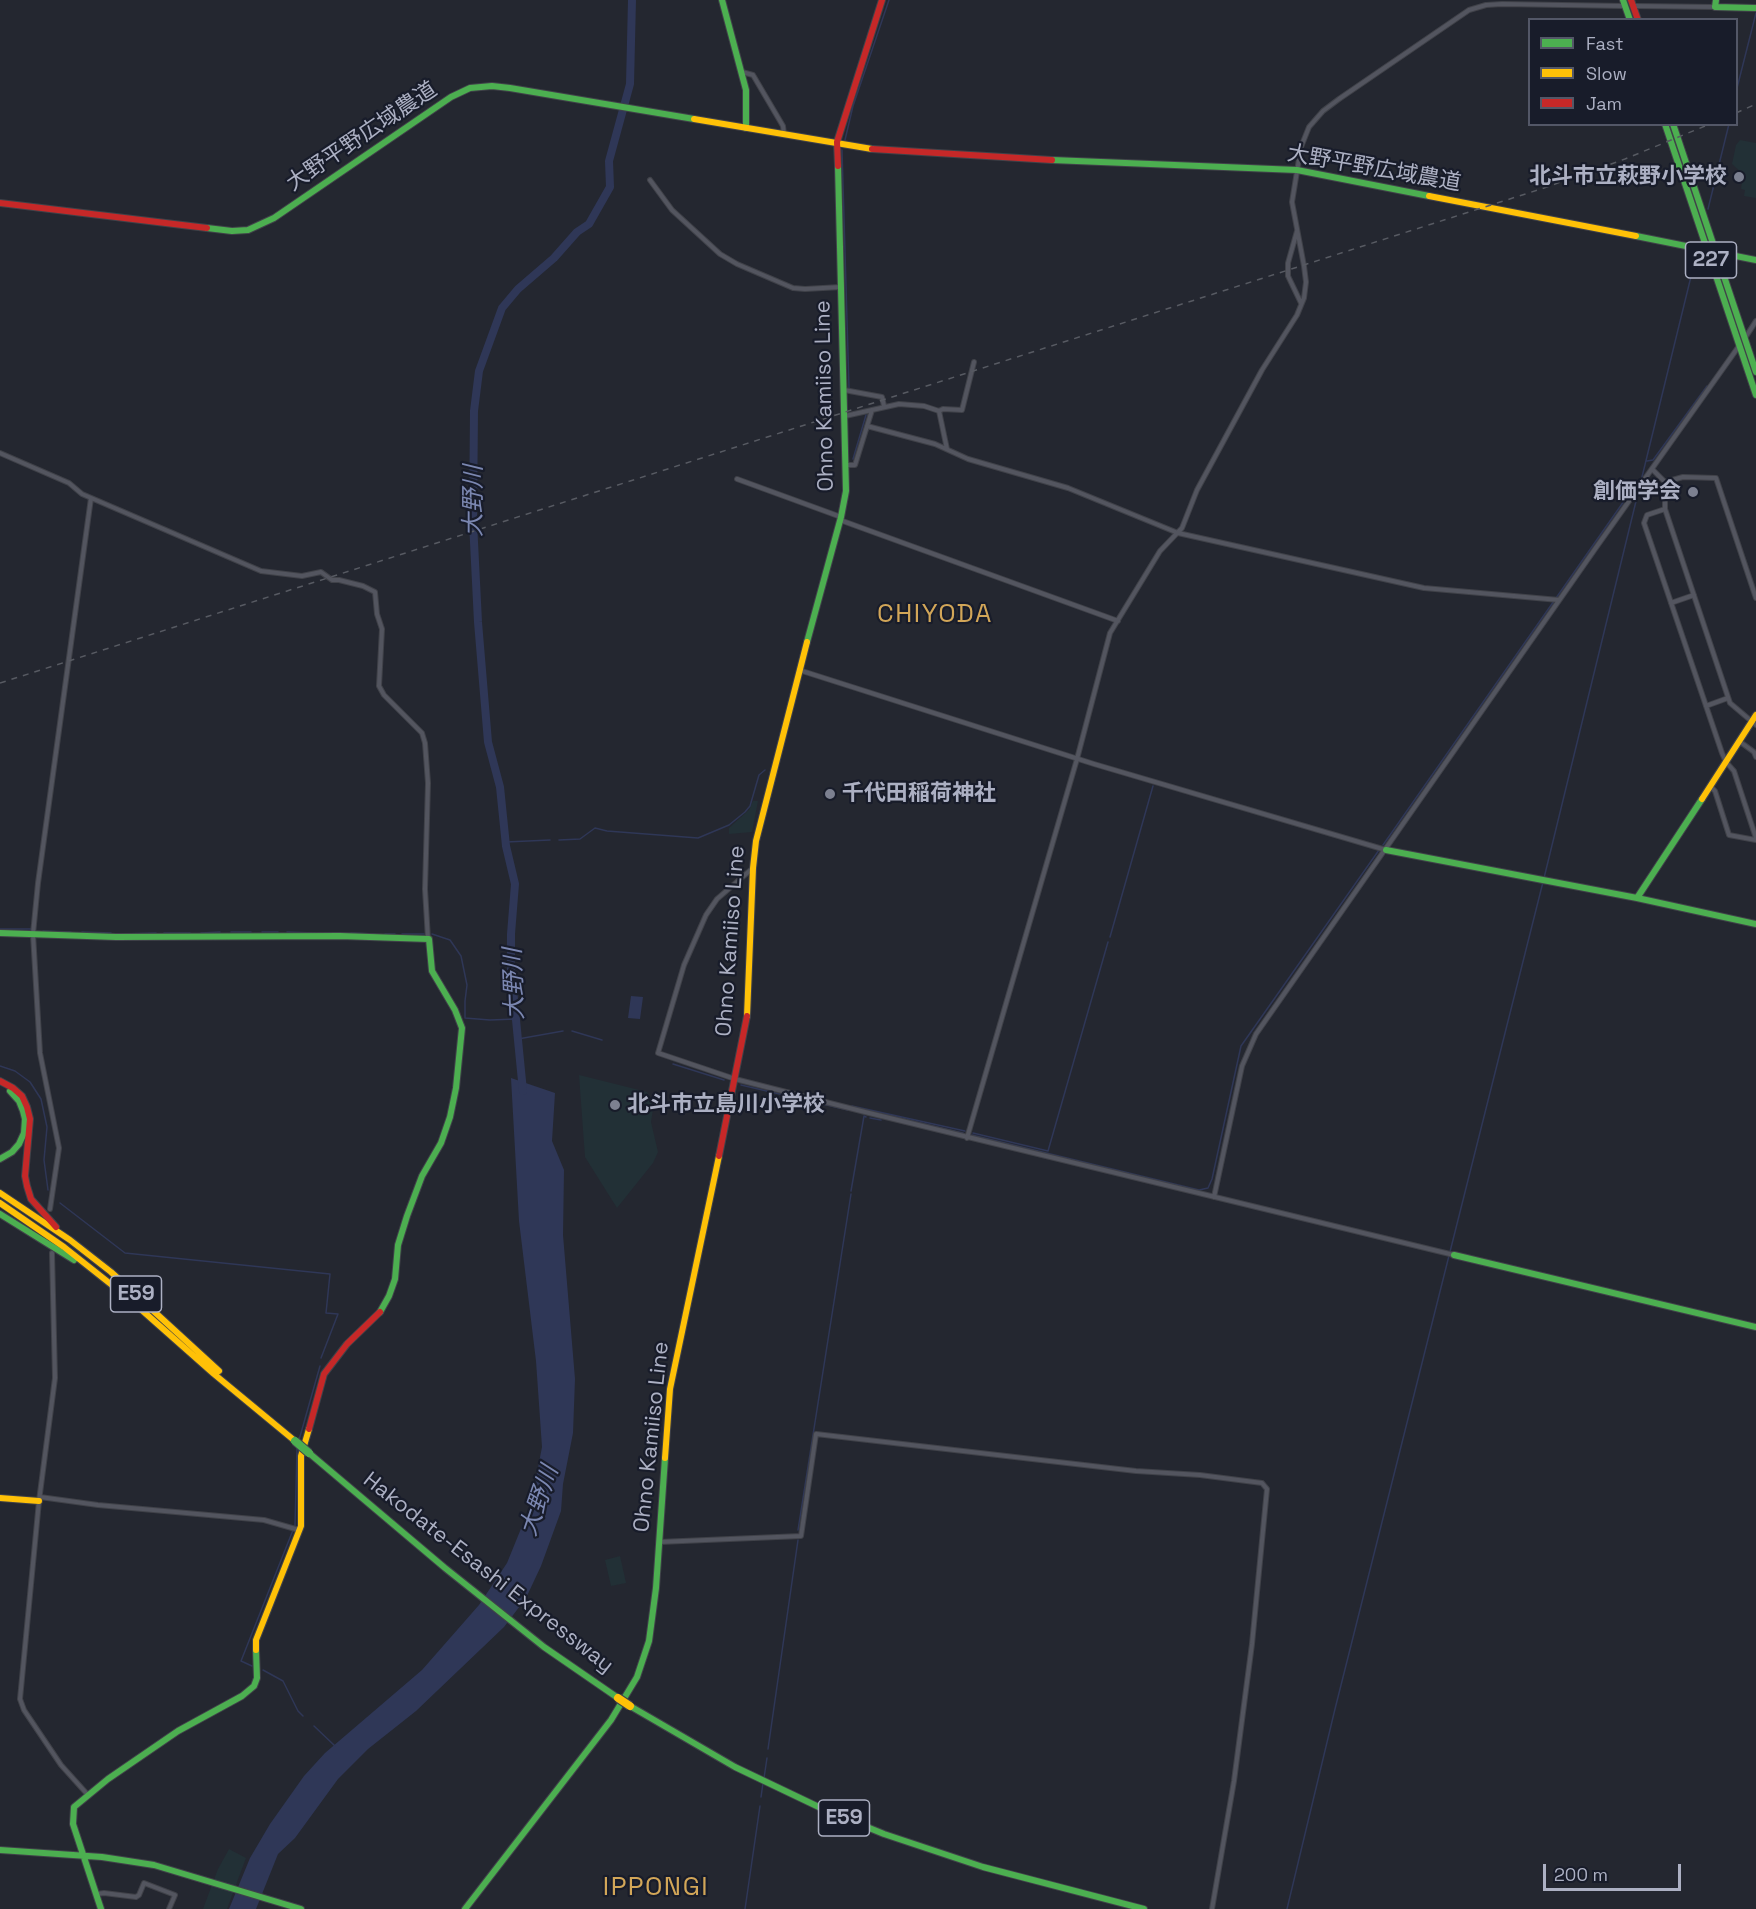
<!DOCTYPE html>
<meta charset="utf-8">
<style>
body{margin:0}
#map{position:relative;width:1756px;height:1909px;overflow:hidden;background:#242730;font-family:"Space Grotesk",sans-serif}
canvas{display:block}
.legend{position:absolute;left:1528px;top:18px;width:210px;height:108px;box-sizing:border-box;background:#181c2a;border:2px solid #535767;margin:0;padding:8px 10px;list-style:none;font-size:18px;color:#acb0c3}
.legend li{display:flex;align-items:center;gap:12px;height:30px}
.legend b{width:30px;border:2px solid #535767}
.scale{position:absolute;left:1543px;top:1864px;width:138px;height:27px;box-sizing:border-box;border:3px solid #acb0c3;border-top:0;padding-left:8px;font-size:18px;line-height:21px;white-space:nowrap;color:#acb0c3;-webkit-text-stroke:4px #181c2a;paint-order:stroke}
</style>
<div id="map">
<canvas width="1756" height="1909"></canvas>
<ul class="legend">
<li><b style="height:8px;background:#4caf50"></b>Fast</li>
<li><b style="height:8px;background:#ffc107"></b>Slow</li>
<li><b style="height:8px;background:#c62828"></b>Jam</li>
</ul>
<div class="scale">200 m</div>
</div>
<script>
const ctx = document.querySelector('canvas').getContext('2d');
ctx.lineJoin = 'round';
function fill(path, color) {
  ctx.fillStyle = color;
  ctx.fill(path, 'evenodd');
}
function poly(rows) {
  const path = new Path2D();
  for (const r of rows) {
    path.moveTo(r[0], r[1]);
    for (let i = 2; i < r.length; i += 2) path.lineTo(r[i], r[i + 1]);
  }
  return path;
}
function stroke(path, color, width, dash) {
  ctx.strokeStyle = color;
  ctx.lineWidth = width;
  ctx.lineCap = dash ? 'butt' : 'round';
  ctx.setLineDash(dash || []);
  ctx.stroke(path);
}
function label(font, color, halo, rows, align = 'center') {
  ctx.font = font + ' "Space Grotesk","Noto Sans JP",sans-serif';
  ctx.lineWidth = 4.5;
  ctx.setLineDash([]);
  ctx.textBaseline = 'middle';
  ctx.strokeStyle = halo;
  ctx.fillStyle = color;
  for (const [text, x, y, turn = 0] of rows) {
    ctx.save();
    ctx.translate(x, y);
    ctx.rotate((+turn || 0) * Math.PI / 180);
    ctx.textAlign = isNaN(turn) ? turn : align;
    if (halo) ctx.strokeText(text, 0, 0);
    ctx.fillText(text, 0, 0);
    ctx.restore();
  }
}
const green = poly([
 [1740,140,1756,143,1756,198,1744,196,1745,190,1741,189,1743,174,1732,164,1736,145],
 [753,801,758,801,752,832,729,834,729,828,749,810],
 [579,1075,647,1092,654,1103,651,1122,658,1152,653,1163,617,1208,585,1157],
 [620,1556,626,1583,611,1586,605,1560],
 [229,1849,246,1858,227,1909,203,1909,218,1869]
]);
const water = poly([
 [631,996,643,997,640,1019,628,1018],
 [511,1078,555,1093,552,1141,564,1170,563,1235,575,1379,573,1433,563,1484,561,1511,541,1566,526,1598,504,1627,416,1711,368,1749,338,1779,295,1838,278,1854,256,1909,229,1909,250,1858,270,1824,304,1776,325,1753,422,1670,479,1605,507,1563,531,1504,542,1447,536,1361,519,1221]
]);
const stream = poly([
 [1736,92,1756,13],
 [845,140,853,106,889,0],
 [842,150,849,388],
 [1708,209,1729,124],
 [853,459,866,415],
 [1647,461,1653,460,1707,386],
 [1641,481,1697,252],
 [559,840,580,839,595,828,607,831,698,838,729,825,745,812,750,806,759,775,765,770],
 [506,842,550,840],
 [1383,845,1631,491],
 [1544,878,1639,489],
 [0,929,31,929],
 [43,931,71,932],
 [82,932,111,933],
 [231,932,251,932],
 [262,932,278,932],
 [287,932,315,933],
 [164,933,190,933],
 [201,933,220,932],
 [325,933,342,933],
 [351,933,375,934],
 [122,934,156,933],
 [385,934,395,934],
 [402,934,424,934],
 [432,934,450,940,461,956,467,985,465,1001,465,1018,490,1020,516,1019],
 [1110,937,1153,786],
 [572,1031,602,1040],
 [518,1039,563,1031],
 [673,1064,724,1080],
 [0,1066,15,1071,30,1082,41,1099,47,1127,44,1160,48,1190],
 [741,1085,848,1110],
 [852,1106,965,1131],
 [886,1115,963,1133],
 [870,1118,881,1120],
 [973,1133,1048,1151,1108,942],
 [972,1135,1199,1190,1208,1188,1212,1179,1241,1046,1379,850],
 [851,1191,864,1116,866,1117],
 [60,1203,125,1253,330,1274,326,1313,338,1314,321,1358],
 [299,1440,320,1366],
 [295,1526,297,1447],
 [798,1530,851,1194],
 [252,1666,241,1661,293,1530],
 [263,1670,283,1681,298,1711,303,1716],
 [314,1726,335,1746],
 [768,1749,798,1540],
 [764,1778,767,1758],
 [761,1797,763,1783],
 [745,1909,760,1806],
 [1287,1909,1335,1709,1543,882]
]);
const river = poly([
 [523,1091,511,969,511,934,515,884,506,846,500,787,488,742,478,622,473,522,474,411,479,371,502,308,518,289,554,258,577,232,589,224,610,187,609,161,630,84,632,0]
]);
const street = poly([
 [1635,6,1715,7],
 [742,72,753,75,783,126,784,134],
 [650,180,672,210,720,254,737,264,793,288,805,289,841,287],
 [1297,231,1288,263,1288,276,1301,303],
 [1745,338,1756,321],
 [844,390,882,397,884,406],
 [939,411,943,409,962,410,974,362],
 [845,416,899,404,924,406,939,411,947,449],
 [867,426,935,444,968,459,1068,488,1178,533,1424,588,1559,600],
 [0,453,69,483,82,494,261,571,302,576,321,572,332,580,339,580,363,586,375,592,377,614,382,629,379,686,384,695,422,733,425,743,428,783,425,889,428,939],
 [847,465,855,465,872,410],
 [1652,469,1665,482,1683,477,1716,478,1756,598],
 [737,479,841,517],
 [1665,482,1665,509,1730,703,1756,725],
 [1665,509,1647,515,1644,523,1722,753,1726,762,1734,771,1756,838],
 [840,520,1118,621],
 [1671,603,1694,595],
 [799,670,1094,764,1386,850],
 [1706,706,1728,698],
 [1739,741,1754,752,1756,757],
 [1710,786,1715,791,1729,835,1756,840],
 [753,868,717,899,706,915,684,965,658,1053,735,1079,869,1113,1454,1255],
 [967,1138,1077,759,1110,633,1160,551,1182,528,1197,490,1262,370,1297,315,1304,298,1306,282,1304,266,1292,202,1301,147,1309,127,1323,111,1339,99,1469,10,1486,5,1502,4,1624,6],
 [1214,1197,1242,1066,1256,1034,1595,549,1739,346],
 [50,1209,59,1148,40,1053,33,934,38,883,91,498],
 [52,1253,55,1378,39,1501,20,1699,24,1710,61,1765,88,1795],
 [40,1497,98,1505,264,1520,299,1530],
 [659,1542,801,1536,816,1434,1136,1471,1200,1475,1262,1483,1267,1489,1252,1644,1234,1781,1212,1909],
 [97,1894,104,1893,136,1897,139,1895,144,1883,175,1895,169,1909]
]);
const fast = poly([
 [722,0,746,90,746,128],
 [1623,0,1630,20],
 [1716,0,1715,7,1756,8],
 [1665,124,1756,395],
 [1673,124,1756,372],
 [1052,160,1297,170,1429,196],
 [207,228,232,231,248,230,274,218,451,97,470,88,492,86,510,88,694,119],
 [1636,236,1756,260],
 [807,642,841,517,846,491,838,166],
 [1386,850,1637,898,1702,799],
 [1637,898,1756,924],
 [0,933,116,937,340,936,429,939,432,971,455,1010,462,1028,456,1088,450,1117,441,1143,422,1176,407,1216,398,1245,395,1279,389,1296,380,1312],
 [0,1159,12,1152,19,1144,24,1133,25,1119,23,1111,19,1101,10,1091],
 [0,1214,74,1260],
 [1454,1255,1756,1327],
 [309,1453,445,1568,544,1647,618,1698],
 [630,1706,735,1767,823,1809,884,1834,983,1867,1144,1909],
 [0,1850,102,1857,154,1865,301,1909],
 [101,1909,73,1824,74,1807,108,1779,178,1731,242,1696,254,1686,257,1678,256,1650],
 [465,1909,611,1720,637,1677,649,1641,656,1588,665,1458]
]);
const slow = poly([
 [694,119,872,149],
 [1429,196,1636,236],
 [1702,799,1756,715],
 [747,1016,753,868,756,841,807,642],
 [0,1193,70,1240,111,1272,219,1371],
 [0,1203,64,1247,127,1297,214,1374,295,1441],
 [665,1458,670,1389,719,1156],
 [0,1498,39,1501],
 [256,1650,256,1640,301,1526,301,1456,309,1429]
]);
const jam = poly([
 [1631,0,1638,20],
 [872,149,1052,160],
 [838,166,837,142,882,0],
 [0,203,207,228],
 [0,1081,13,1088,22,1096,27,1107,30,1119,25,1176,27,1186,31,1199,56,1227],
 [719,1156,747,1016],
 [309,1429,324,1374,347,1344,380,1312]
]);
const rail = poly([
 [1736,113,1756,104],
 [0,683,1544,188,1625,159,1710,124]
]);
const fastBridge = poly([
 [295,1441,309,1453]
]);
const slowBridge = poly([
 [618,1698,630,1706]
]);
const markers = [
 [1739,177,6,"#7c8090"],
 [1693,492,6,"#7c8090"],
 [830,794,6,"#7c8090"],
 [615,1105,6,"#7c8090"]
];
const shields = [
 [1711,260,51],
 [136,1294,51],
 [844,1818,51]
];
const shieldNames = [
 ["227",1711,260],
 ["E59",136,1294],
 ["E59",844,1818]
];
const streetNames = [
 ["大野平野広域農道",362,137,-34],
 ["大野平野広域農道",1374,169,10],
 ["Ohno Kamiiso Line",825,396,-91],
 ["Ohno Kamiiso Line",731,941,-86],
 ["Ohno Kamiiso Line",652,1437,-84],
 ["Hakodate-Esashi Expressway",488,1573,38]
];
const poiNames = [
 ["北斗市立萩野小学校",1727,177],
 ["創価学会",1681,492],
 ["千代田稲荷神社",842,794,"left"],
 ["北斗市立島川小学校",627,1105,"left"]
];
const waterNames = [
 ["大野川",474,501,-90],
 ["大野川",515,984,-92],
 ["大野川",540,1501,-71]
];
const quarterNames = [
 ["CHIYODA",935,615],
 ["IPPONGI",656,1888]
];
fill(green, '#223036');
fill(water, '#2f3757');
stroke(stream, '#2f3757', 1.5);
stroke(river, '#2f3757', 8);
stroke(street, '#404249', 6);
stroke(fast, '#404249', 8);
stroke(slow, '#404249', 8);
stroke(jam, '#404249', 8);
stroke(street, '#53555f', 4);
stroke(fast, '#4caf50', 6);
stroke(slow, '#ffc107', 6);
stroke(jam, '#c62828', 6);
stroke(rail, '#575a62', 1.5, [6, 6]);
stroke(fastBridge, '#40434c', 10, []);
stroke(slowBridge, '#40434c', 10, []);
stroke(fastBridge, '#4caf50', 8);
stroke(slowBridge, '#ffc107', 8);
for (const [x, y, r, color] of markers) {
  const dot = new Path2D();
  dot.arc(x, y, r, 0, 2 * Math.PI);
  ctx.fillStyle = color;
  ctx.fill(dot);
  stroke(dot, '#181c2a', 2);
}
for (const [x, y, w] of shields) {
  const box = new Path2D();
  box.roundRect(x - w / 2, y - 18, w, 36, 4.5);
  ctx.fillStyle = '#181c2a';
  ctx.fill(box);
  stroke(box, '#acb0c3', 1.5);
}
label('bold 21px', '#acb0c3', null, shieldNames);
label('22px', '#acb0c3', '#181c2a', streetNames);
label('bold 22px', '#acb0c3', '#181c2a', poiNames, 'right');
label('italic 24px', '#7b87b1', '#181c2a', waterNames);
ctx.letterSpacing = '1.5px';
label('26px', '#d2a658', '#181c2a', quarterNames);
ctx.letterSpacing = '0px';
</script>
